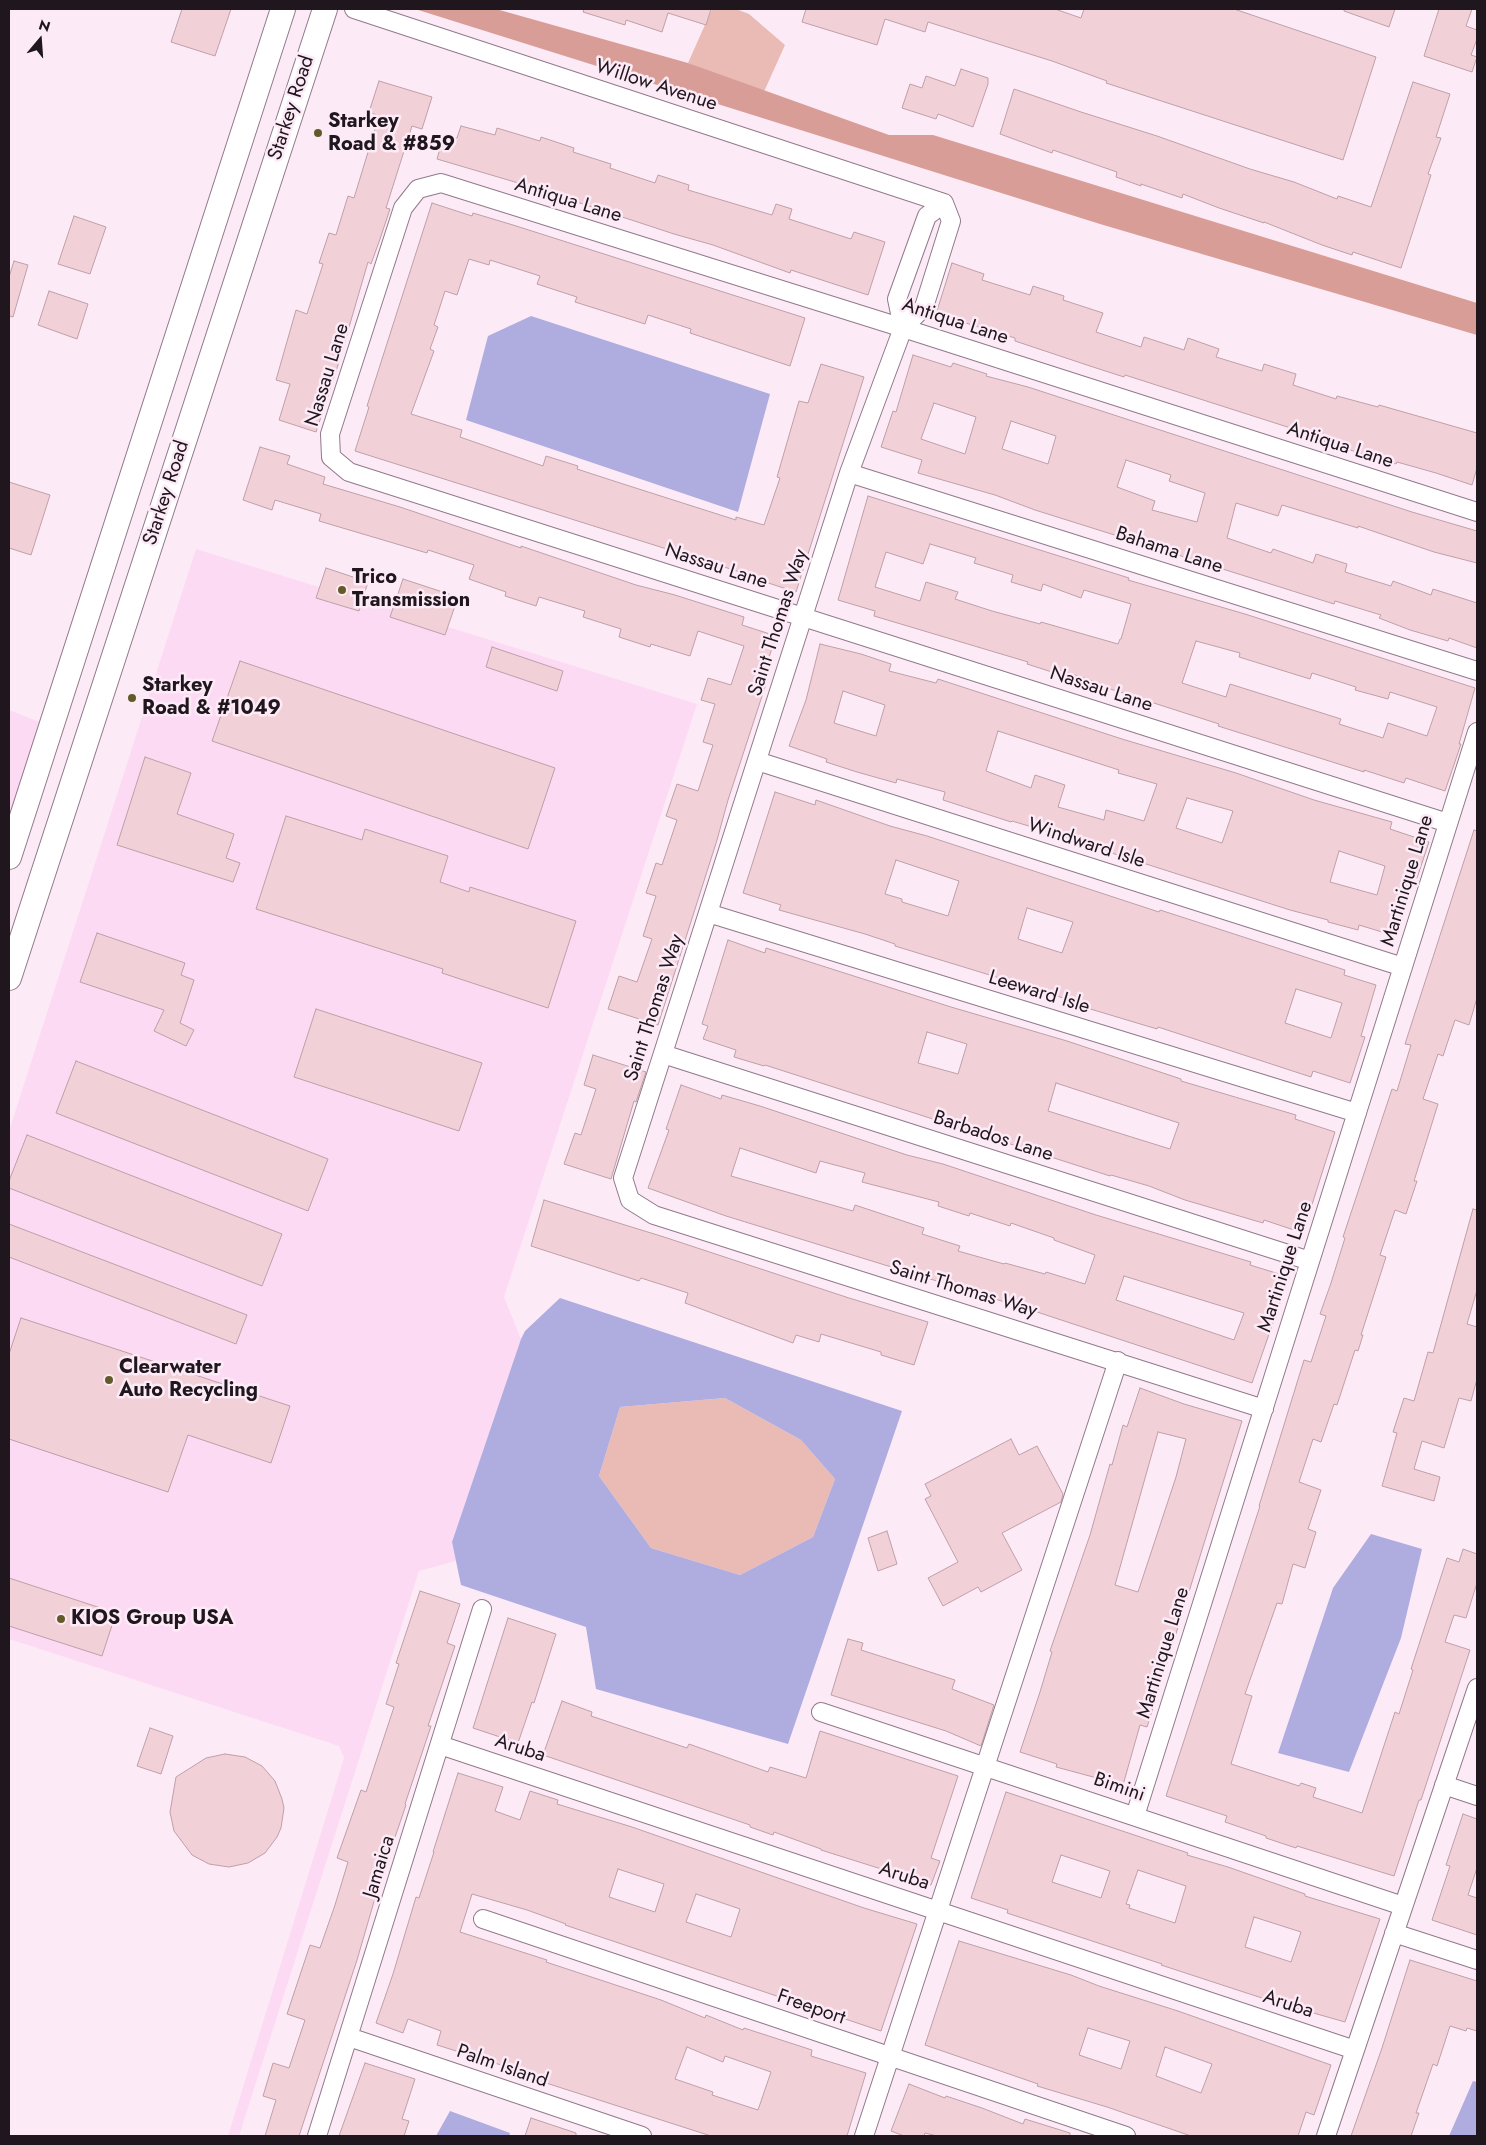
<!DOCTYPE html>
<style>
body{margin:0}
#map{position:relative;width:1486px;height:2145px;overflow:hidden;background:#fcebf7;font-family:Jost,sans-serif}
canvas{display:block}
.frame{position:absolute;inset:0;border:10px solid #20161d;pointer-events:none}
.north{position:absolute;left:15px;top:15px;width:50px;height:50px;-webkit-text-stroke:4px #fcebf7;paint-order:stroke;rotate:18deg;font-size:14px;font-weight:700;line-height:20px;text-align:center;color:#20161d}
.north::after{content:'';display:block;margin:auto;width:18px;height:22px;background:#20161d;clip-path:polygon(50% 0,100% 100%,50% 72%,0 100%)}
</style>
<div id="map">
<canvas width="1486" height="2145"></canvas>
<div class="frame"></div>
<div class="north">N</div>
</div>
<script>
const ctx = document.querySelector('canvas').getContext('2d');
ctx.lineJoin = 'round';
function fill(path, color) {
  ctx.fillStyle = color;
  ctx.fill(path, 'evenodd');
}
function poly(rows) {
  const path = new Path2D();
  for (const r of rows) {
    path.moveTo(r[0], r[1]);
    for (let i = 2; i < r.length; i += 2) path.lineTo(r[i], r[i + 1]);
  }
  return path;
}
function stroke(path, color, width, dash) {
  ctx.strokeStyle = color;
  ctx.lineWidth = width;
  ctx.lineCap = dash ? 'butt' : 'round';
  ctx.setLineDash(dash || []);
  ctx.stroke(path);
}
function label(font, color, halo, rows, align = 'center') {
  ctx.font = font + ' Jost,sans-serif';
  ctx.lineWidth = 5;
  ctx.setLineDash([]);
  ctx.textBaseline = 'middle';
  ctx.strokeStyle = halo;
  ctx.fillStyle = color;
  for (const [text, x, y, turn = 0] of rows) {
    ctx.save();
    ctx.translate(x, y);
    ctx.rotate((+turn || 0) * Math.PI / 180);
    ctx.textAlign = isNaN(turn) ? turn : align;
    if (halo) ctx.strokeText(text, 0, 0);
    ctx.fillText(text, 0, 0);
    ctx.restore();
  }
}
const built = poly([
 [196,549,697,704,504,1297,521,1339,452,1542,456,1561,419,1571,239,2136,228,2136,344,1758,339,1746,9,1639,9,1131],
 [9,710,42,723,9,826]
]);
const green = poly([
 [712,9,736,9,749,14,785,45,763,94,688,63],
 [725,1398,801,1440,835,1479,813,1537,740,1575,651,1548,599,1476,620,1407]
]);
const forest = poly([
 [415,9,496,9,688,63,889,135,933,135,1477,303,1477,335,1100,224]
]);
const water = poly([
 [531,316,770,394,738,512,466,420,488,336],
 [560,1298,902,1411,788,1744,596,1689,586,1627,461,1585,452,1542,521,1339,525,1331],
 [725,1398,801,1440,835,1479,813,1537,740,1575,651,1548,599,1476,620,1407],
 [1371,1534,1422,1549,1401,1638,1349,1772,1278,1753,1333,1588],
 [1473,2081,1477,2082,1477,2136,1449,2136],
 [450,2111,510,2133,509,2136,436,2136]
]);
const building = poly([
 [182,9,231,9,215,56,171,42,182,9],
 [584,9,711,9,706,25,668,13,662,32,626,20,625,25,583,12,584,9],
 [806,9,1055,9,1081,18,1084,9,1234,9,1376,57,1343,160,1106,83,1107,81,1052,61,928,22,925,32,885,19,877,45,802,22,806,9],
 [1344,9,1395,9,1389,27,1344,11,1344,9],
 [1439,9,1472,9,1466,26,1477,30,1477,39,1471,55,1477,57,1472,72,1424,56,1439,9],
 [961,69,988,78,988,84,973,127,938,114,936,119,902,108,910,84,922,88,926,76,955,86,961,69],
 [379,81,432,97,422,129,412,126,386,208,390,209,380,239,371,264,368,262,338,365,316,432,279,420,290,384,276,380,296,310,307,314,323,264,319,263,329,233,336,235,348,196,354,198,379,116,369,112,379,81],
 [1413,82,1450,94,1436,137,1441,138,1428,174,1431,175,1401,268,1353,252,1352,255,1322,245,1264,222,1264,223,1219,208,1183,194,1182,198,1141,184,1141,186,1116,177,1117,172,1053,150,1052,153,1000,134,1014,89,1081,112,1157,136,1250,169,1294,182,1337,199,1338,196,1371,207,1413,82],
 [461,126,495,135,497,128,540,141,541,137,574,148,573,152,611,164,610,168,655,183,658,175,689,185,688,190,772,215,776,204,792,209,789,219,851,239,854,232,885,242,868,295,791,270,790,273,713,245,674,234,525,185,437,159,444,135,457,138,461,126],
 [432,203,472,216,473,213,513,225,805,318,790,366,690,333,691,329,648,315,645,324,575,302,577,297,537,284,540,276,490,260,489,265,469,259,457,295,445,291,434,325,438,327,430,349,434,351,411,414,462,430,460,437,543,466,546,456,578,466,577,469,620,483,736,520,736,517,764,525,780,478,777,477,799,401,808,403,821,364,864,377,796,592,759,580,759,578,355,451,369,407,367,406,432,203],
 [74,216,106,227,90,274,58,264,74,216],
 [14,261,28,265,13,317,9,316,9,277,14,261],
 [952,263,984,274,982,280,1030,295,1033,286,1064,296,1063,300,1103,313,1096,332,1141,347,1144,337,1184,350,1188,338,1219,349,1216,357,1262,371,1264,364,1296,374,1293,385,1336,399,1337,396,1378,407,1379,405,1477,433,1477,468,1472,485,1436,473,1397,462,1396,464,1324,442,1325,439,1125,375,1124,377,1093,367,1015,341,1015,338,936,314,952,263],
 [49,291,88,304,77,339,38,325,49,291],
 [913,355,951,367,953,363,987,374,986,376,1028,387,1412,512,1477,531,1477,563,1434,552,1358,526,1358,528,1282,505,1278,516,1236,503,1227,538,1271,553,1273,549,1313,563,1316,554,1347,564,1345,572,1391,586,1393,581,1431,595,1433,589,1477,603,1477,648,1449,638,1448,641,1410,630,1379,618,1381,615,1335,601,1334,604,1035,510,995,495,918,473,922,460,881,447,893,411,896,412,913,355],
 [934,403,976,417,965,454,921,439,934,403],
 [1011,421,1056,436,1048,464,1002,449,1011,421],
 [1126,460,1171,475,1169,481,1205,493,1197,522,1152,510,1155,501,1117,487,1126,460],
 [260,447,290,456,287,464,325,477,323,484,400,507,521,548,521,546,636,585,675,595,744,617,742,625,776,636,761,682,766,684,728,800,717,840,658,1025,608,1009,619,976,637,982,652,939,643,936,656,896,646,893,656,863,662,865,677,820,666,816,677,784,698,791,713,745,703,742,715,704,701,700,708,678,731,685,744,646,698,631,690,656,651,644,650,647,619,637,621,629,583,617,585,611,539,597,536,606,505,596,506,592,469,579,474,565,428,550,427,553,319,521,321,514,275,500,272,510,243,500,260,447],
 [9,482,50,495,31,555,9,548,9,482],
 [868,496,1129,578,1128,580,1245,614,1475,688,1459,744,1461,744,1445,791,1406,778,1404,783,1364,770,1364,772,1218,726,1219,724,1104,687,1105,685,1060,670,1058,674,1027,664,1028,662,874,616,875,611,838,600,868,496],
 [930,544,976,558,974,563,1013,575,1011,582,1041,591,1043,584,1081,598,1084,590,1131,604,1121,639,1120,639,1118,644,1041,622,1040,624,992,611,955,599,958,592,926,582,920,601,875,587,886,552,923,564,930,544],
 [1196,641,1240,653,1239,657,1310,679,1312,673,1356,687,1355,690,1388,699,1390,692,1437,707,1427,736,1388,723,1383,738,1339,724,1341,719,1230,684,1226,697,1182,683,1196,641],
 [326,568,368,582,359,611,316,598,326,568],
 [403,579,458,597,445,635,390,617,403,579],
 [820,644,861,654,891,664,889,671,936,683,938,679,1122,739,1236,773,1314,800,1392,822,1390,829,1429,842,1417,878,1414,877,1395,936,1359,925,1358,930,1328,922,1328,920,1290,910,1096,848,1096,846,1012,821,1011,822,943,800,945,792,897,779,896,783,857,772,826,762,827,759,789,746,806,700,820,644],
 [843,691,885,705,876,736,834,723,843,691],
 [998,731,1119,770,1118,773,1157,784,1144,821,1106,810,1104,820,1058,807,1065,785,1035,775,1031,788,986,771,998,731],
 [1187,798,1233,811,1222,843,1176,828,1187,798],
 [1339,851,1385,866,1377,895,1330,882,1339,851],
 [492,647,563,671,557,691,486,667,492,647],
 [240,661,555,768,528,849,212,741,240,661],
 [145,757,191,773,177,814,234,834,226,858,240,863,233,882,117,845,145,757],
 [775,792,815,805,816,800,890,826,927,836,1159,912,1160,910,1191,920,1345,970,1344,975,1376,985,1361,1036,1365,1037,1350,1083,1313,1071,1311,1077,1158,1027,1157,1029,1087,1008,1087,1006,1042,991,895,946,895,944,865,934,779,910,781,905,743,893,775,792],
 [896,860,959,881,948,916,902,902,902,899,885,894,896,860],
 [1027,908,1073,922,1062,953,1018,939,1027,908],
 [1296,989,1342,1003,1331,1038,1285,1023,1296,989],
 [286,816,362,840,365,829,448,856,440,882,469,892,470,887,576,921,548,1008,442,973,443,969,256,909,286,816],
 [1474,830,1477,831,1477,998,1469,1025,1455,1020,1443,1056,1438,1054,1423,1099,1438,1104,1414,1181,1417,1181,1406,1214,1395,1210,1380,1255,1386,1257,1361,1335,1363,1335,1358,1351,1355,1350,1337,1405,1334,1404,1321,1442,1313,1439,1299,1482,1321,1490,1308,1529,1316,1532,1305,1568,1293,1564,1282,1604,1277,1603,1245,1694,1252,1696,1231,1764,1299,1786,1301,1783,1316,1788,1313,1797,1362,1813,1395,1712,1399,1714,1413,1670,1411,1669,1447,1558,1459,1562,1463,1549,1477,1554,1477,1583,1466,1618,1454,1615,1445,1642,1470,1650,1421,1800,1419,1800,1394,1876,1297,1846,1296,1848,1266,1838,1266,1836,1225,1822,1227,1816,1166,1796,1260,1506,1259,1506,1304,1360,1311,1362,1326,1316,1320,1314,1331,1283,1345,1238,1343,1237,1392,1089,1397,1091,1411,1045,1405,1044,1474,830],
 [97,933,185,963,181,975,194,980,180,1023,194,1030,186,1046,154,1031,164,1010,80,982,97,933],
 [728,940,765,953,766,948,951,1007,1067,1041,1181,1079,1181,1081,1296,1115,1295,1119,1335,1132,1303,1233,1264,1220,1263,1223,1185,1200,1149,1186,1111,1175,1110,1176,765,1065,764,1066,734,1057,736,1050,703,1039,708,1026,702,1024,728,940],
 [927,1032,967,1044,958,1074,918,1063,927,1032],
 [1056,1083,1179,1123,1170,1149,1048,1111,1056,1083],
 [316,1009,482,1063,459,1131,294,1077,316,1009],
 [593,1055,646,1072,636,1102,634,1101,611,1179,564,1164,575,1133,581,1135,596,1089,584,1085,593,1055],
 [76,1061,328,1159,308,1211,56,1113,76,1061],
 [681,1085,721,1099,722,1095,760,1106,907,1155,943,1164,1096,1215,1251,1262,1250,1265,1289,1277,1252,1383,1034,1311,726,1216,648,1188,669,1130,666,1129,681,1085],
 [740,1148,816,1173,820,1161,865,1173,862,1182,939,1202,938,1206,969,1216,970,1213,1010,1226,1011,1223,1054,1238,1054,1240,1095,1255,1085,1284,1046,1272,1045,1274,1005,1263,1004,1264,958,1251,960,1246,922,1234,924,1228,855,1205,853,1211,731,1176,740,1148],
 [1124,1276,1244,1313,1234,1340,1116,1300,1124,1276],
 [27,1135,282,1234,262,1286,9,1188,9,1181,27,1135],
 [544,1200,664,1237,849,1298,928,1322,914,1365,881,1355,881,1352,821,1334,819,1342,796,1335,793,1343,685,1303,688,1293,641,1278,639,1281,531,1246,544,1200],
 [1473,1209,1477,1210,1477,1290,1467,1324,1477,1327,1477,1379,1471,1401,1459,1398,1444,1448,1422,1441,1414,1469,1440,1477,1434,1501,1382,1486,1397,1433,1393,1432,1404,1398,1414,1401,1428,1352,1433,1353,1473,1209],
 [9,1224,247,1315,236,1344,9,1257,9,1224],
 [21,1318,290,1406,271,1463,188,1435,168,1492,9,1439,9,1354,21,1318],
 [1140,1388,1184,1404,1242,1421,1147,1727,1140,1725,1123,1785,1056,1767,1057,1764,1020,1752,1040,1692,1052,1652,1050,1651,1090,1535,1110,1464,1112,1465,1123,1425,1127,1427,1140,1388],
 [1158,1432,1186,1439,1176,1477,1138,1592,1115,1585,1158,1432],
 [1011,1439,1019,1455,1037,1446,1063,1494,1061,1502,1002,1533,1022,1570,981,1592,978,1587,943,1606,928,1578,958,1562,925,1499,931,1496,925,1484,1011,1439],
 [887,1531,897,1564,878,1571,868,1538,887,1531],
 [9,1578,116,1613,102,1656,9,1626,9,1578],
 [420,1591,460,1604,447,1643,455,1646,428,1726,431,1726,405,1804,406,1805,380,1881,357,1960,299,2136,265,2136,276,2100,263,2096,273,2063,289,2068,305,2020,287,2014,310,1945,320,1948,335,1905,348,1862,337,1858,361,1790,366,1792,394,1707,386,1704,399,1664,396,1663,420,1591],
 [508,1618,556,1634,534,1703,532,1702,518,1743,473,1728,508,1618],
 [848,1639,863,1643,861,1650,955,1680,952,1689,994,1705,981,1746,946,1731,831,1695,848,1639],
 [562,1701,592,1712,591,1716,687,1748,689,1744,768,1772,770,1767,806,1778,820,1731,958,1776,931,1858,940,1861,931,1885,895,1872,894,1873,821,1850,821,1849,774,1832,773,1835,750,1827,750,1825,543,1755,562,1701],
 [150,1728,173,1736,161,1774,137,1766,150,1728],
 [225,1754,245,1757,262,1766,275,1781,282,1799,284,1808,281,1828,277,1837,265,1853,248,1863,229,1867,209,1864,192,1855,174,1831,170,1812,176,1777,206,1758,225,1754],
 [458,1773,503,1787,495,1811,520,1820,530,1791,558,1800,557,1804,632,1827,864,1908,917,1924,881,2031,565,1925,566,1924,527,1910,472,1894,460,1932,547,1960,546,1962,661,2000,705,2018,706,2015,743,2030,744,2028,812,2050,811,2056,866,2073,847,2136,711,2136,515,2073,517,2070,437,2045,441,2031,408,2019,403,2033,376,2023,393,1974,416,1897,419,1898,434,1852,433,1852,458,1773],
 [618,1869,664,1884,655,1912,609,1897,618,1869],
 [696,1894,740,1909,731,1937,686,1922,696,1894],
 [687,2047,723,2062,725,2056,771,2072,758,2110,712,2095,713,2092,675,2079,687,2047],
 [1006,1792,1188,1853,1187,1855,1228,1867,1305,1894,1305,1896,1380,1919,1345,2022,1268,2000,1161,1965,1162,1964,1007,1913,1008,1910,971,1898,1006,1792],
 [1061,1855,1110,1871,1101,1898,1052,1882,1061,1855],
 [1138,1870,1186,1886,1175,1923,1129,1908,1130,1905,1126,1904,1138,1870],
 [1254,1917,1301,1932,1291,1962,1245,1947,1254,1917],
 [1463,1814,1477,1819,1477,1868,1468,1895,1477,1898,1477,1935,1432,1920,1450,1866,1446,1865,1463,1814],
 [959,1941,1071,1975,1099,1986,1178,2011,1331,2065,1314,2115,1306,2112,1298,2136,1191,2136,1107,2107,1037,2086,1038,2084,925,2045,959,1941],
 [1088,2028,1130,2041,1121,2069,1079,2055,1088,2028],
 [1165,2047,1212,2064,1201,2093,1156,2076,1165,2047],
 [1410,1960,1477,1981,1477,2031,1467,2028,1466,2031,1450,2026,1437,2066,1433,2064,1416,2113,1419,2113,1411,2136,1351,2136,1382,2048,1410,1960],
 [365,2063,415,2079,402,2119,409,2121,404,2136,339,2136,365,2063],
 [909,2084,945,2098,946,2096,982,2108,1023,2124,1025,2119,1070,2133,1070,2136,937,2136,925,2133,924,2136,904,2136,891,2131,909,2084],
 [531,2118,576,2133,576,2136,525,2136,531,2118]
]);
const minor = poly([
 [354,9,944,203],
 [944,203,927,216,897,299,903,328,849,473,623,1178,630,1200,654,1215,1264,1409],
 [903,328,924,307,951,221,944,203],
 [849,473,1477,671],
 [757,761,1403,967],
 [1448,823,349,472,331,457,330,434,403,208,418,189,441,183,903,328,1477,512],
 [708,913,1357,1113],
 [663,1054,1310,1261],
 [821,1712,1403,1906],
 [440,1745,1355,2050],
 [1444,1785,1477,1796],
 [1135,1816,1477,732],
 [483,1919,1126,2136],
 [1394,1933,1477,1960],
 [349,2037,642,2136],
 [317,2136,482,1609],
 [864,2136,1118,1361],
 [1326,2136,1477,1688]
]);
const secondary = poly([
 [9,857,283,9],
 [9,978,325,9]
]);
const markers = [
 [318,133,5,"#625a27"],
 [342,590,5,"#625a27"],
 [132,698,5,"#625a27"],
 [109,1380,5,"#625a27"],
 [61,1619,5,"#625a27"]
];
const streetNames = [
 ["Willow Avenue",656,86,18],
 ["Starkey Road",292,108,-72],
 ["Antiqua Lane",568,201,17],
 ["Antiqua Lane",955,322,18],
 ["Nassau Lane",328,375,-73],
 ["Antiqua Lane",1340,446,18],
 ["Starkey Road",167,493,-72],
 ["Bahama Lane",1169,551,18],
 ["Nassau Lane",716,567,18],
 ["Saint Thomas Way",779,623,-72],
 ["Nassau Lane",1101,690,18],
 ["Windward Isle",1086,844,18],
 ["Martinique Lane",1408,881,-73],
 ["Leeward Isle",1039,993,17],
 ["Saint Thomas Way",655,1008,-72],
 ["Barbados Lane",993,1137,18],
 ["Martinique Lane",1286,1267,-72],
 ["Saint Thomas Way",963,1290,17],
 ["Martinique Lane",1164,1653,-73],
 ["Aruba",520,1749,18],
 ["Bimini",1119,1788,19],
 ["Jamaica",380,1867,-73],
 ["Aruba",904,1877,18],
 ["Aruba",1288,2005,18],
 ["Freeport",811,2008,19],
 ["Palm Island",502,2067,19]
];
const poiNames = [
 ["Starkey",328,122],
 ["Road & #859",328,145],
 ["Trico",352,578],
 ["Transmission",352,601],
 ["Starkey",142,686],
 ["Road & #1049",142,709],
 ["Clearwater",119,1368],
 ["Auto Recycling",119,1391],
 ["KIOS Group USA",71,1619]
];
fill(built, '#fddaf3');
fill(green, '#eabbb5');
fill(forest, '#d89d96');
fill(water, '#afacdf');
fill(building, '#f2d0d8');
stroke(building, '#bf9fa7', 1);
stroke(minor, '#92798b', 20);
stroke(secondary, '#92798b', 26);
stroke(minor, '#fff', 18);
stroke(secondary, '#fff', 24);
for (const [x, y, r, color] of markers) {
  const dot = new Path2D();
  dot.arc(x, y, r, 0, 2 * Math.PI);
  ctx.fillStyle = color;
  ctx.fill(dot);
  stroke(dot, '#fcebf7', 2);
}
label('20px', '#20161d', '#fcebf7', streetNames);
label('bold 20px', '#20161d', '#fcebf7', poiNames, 'left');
</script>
